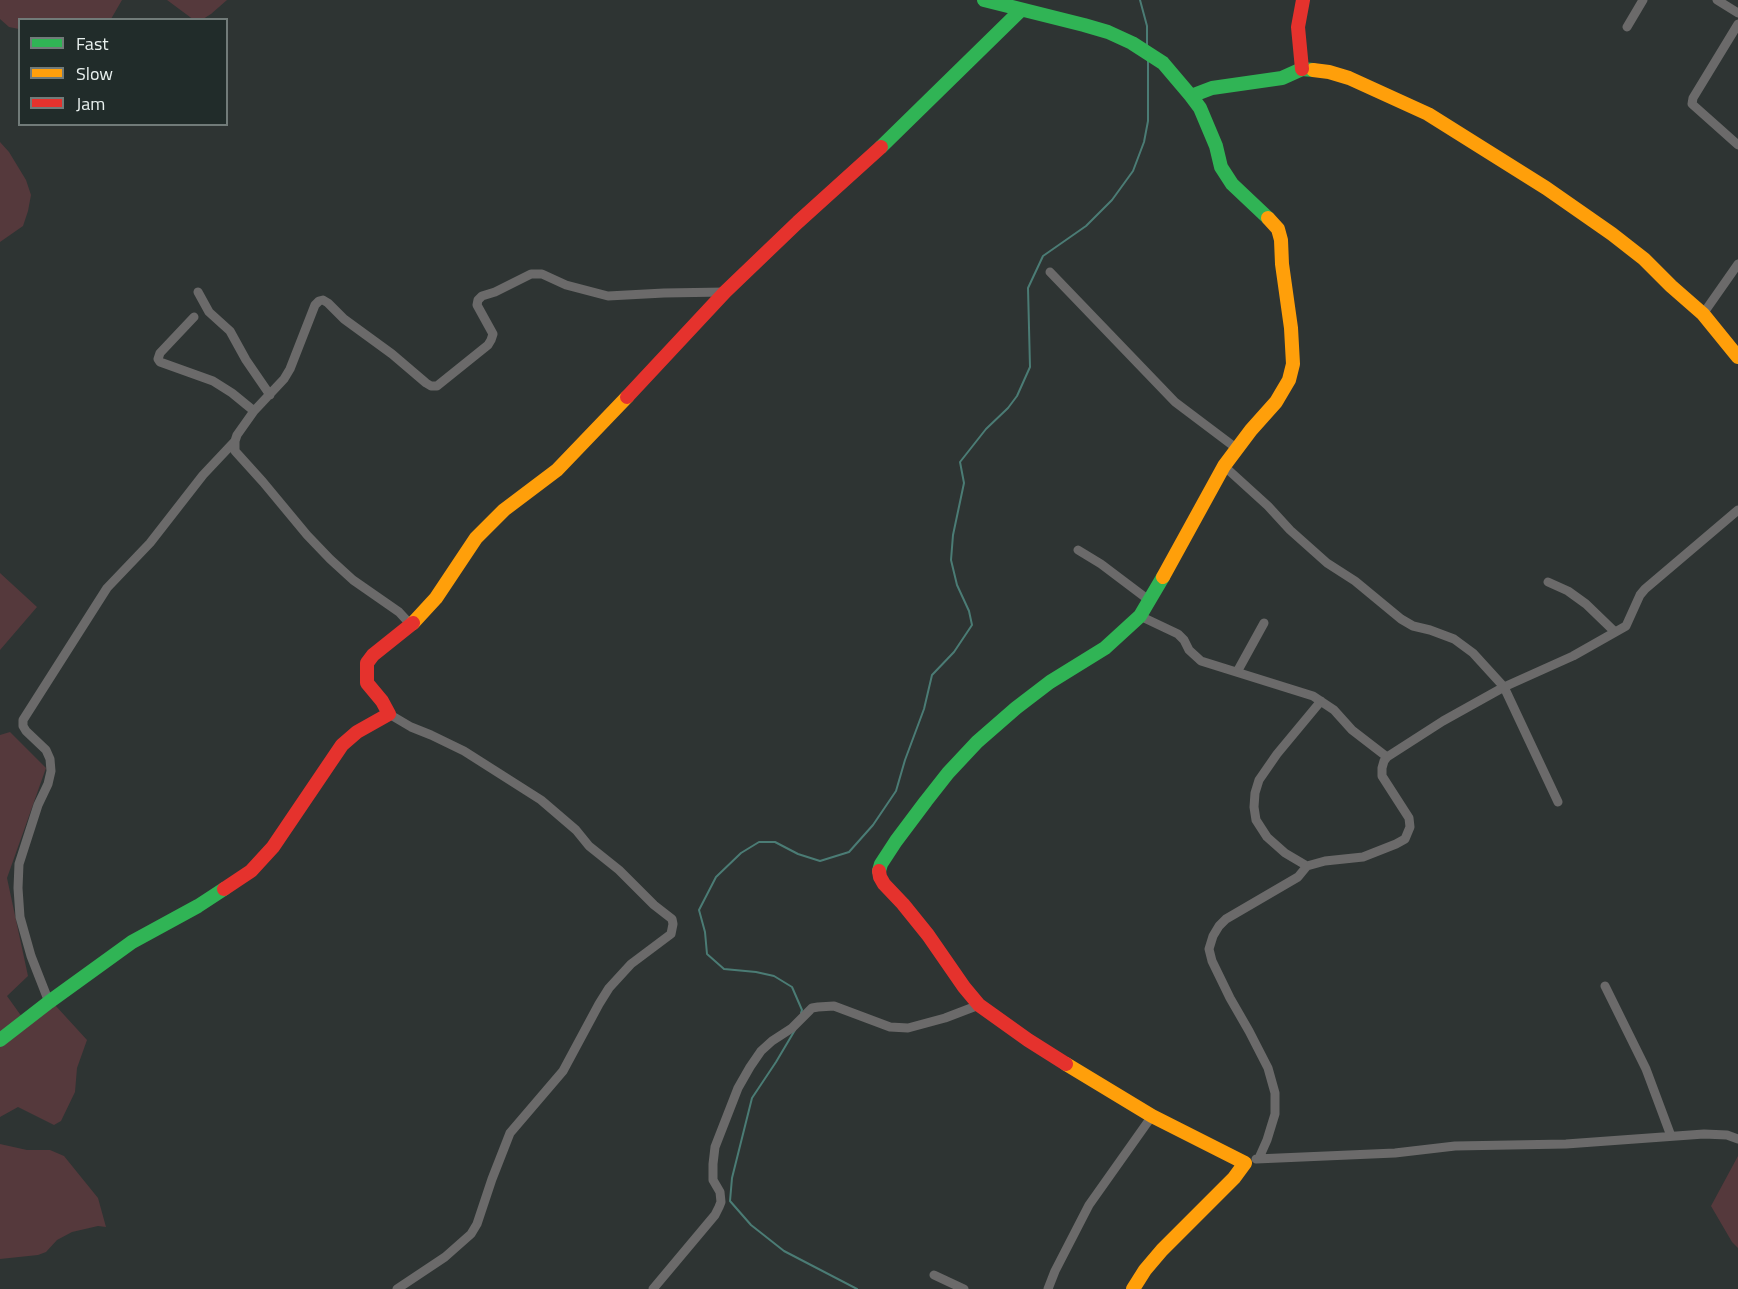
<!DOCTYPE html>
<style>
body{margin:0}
#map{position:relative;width:1738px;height:1289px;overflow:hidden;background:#2e3433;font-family:"Titillium Web",sans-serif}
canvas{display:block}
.legend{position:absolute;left:18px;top:18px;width:210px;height:108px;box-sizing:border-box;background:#212c2a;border:2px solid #717b79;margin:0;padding:8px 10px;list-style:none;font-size:18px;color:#e9f1ef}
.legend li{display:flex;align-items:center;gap:12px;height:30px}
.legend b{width:30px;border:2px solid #717b79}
</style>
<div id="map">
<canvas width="1738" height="1289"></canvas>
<ul class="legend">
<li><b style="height:8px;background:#30b455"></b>Fast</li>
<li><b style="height:8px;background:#ff9f0a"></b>Slow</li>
<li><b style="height:8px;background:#e5322d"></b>Jam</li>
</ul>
</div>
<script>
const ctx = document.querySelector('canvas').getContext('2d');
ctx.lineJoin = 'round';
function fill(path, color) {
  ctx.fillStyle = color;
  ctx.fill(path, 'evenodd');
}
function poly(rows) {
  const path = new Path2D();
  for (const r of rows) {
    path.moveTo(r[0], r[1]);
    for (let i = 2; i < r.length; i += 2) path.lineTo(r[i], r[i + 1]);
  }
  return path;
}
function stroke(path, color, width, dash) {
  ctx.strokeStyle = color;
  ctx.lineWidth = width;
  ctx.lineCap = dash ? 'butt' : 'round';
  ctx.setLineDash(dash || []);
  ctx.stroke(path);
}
const green = poly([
 [0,0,122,0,111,19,20,20,19,29,9,27,0,19],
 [167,0,227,0,211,14,203,19,194,20],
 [0,142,9,152,26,180,31,195,28,211,23,226,0,242],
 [0,573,37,607,0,650],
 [10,732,46,768,7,878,28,976,7,996,22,1017,55,1005,87,1040,77,1068,75,1092,61,1121,54,1125,18,1107,0,1117,0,735],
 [0,1144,27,1150,50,1150,64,1156,98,1198,106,1227,98,1226,72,1232,57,1240,46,1252,38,1255,0,1259],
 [1738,1156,1738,1248,1732,1242,1711,1206]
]);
const stream = poly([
 [1140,0,1147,26,1147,47],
 [801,1013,802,1010,792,987,774,976,756,972,724,969,707,954,705,932,699,910,716,877,741,853,759,842,775,842,798,854,820,861,849,852,873,825,896,791,905,760,924,709,932,675,954,652,972,625,969,611,957,585,951,560,953,535,964,483,960,462,986,429,1008,408,1017,396,1030,367,1028,288,1043,256,1086,226,1112,200,1133,171,1144,142,1148,121,1148,59],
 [795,1030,776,1062,752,1098,732,1178,730,1201,751,1225,784,1251,857,1289]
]);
const street = poly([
 [1717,0,1738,13],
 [1738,24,1693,98,1692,104,1738,145],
 [1627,27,1643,0],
 [1050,272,1175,402,1236,448],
 [198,292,209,312,230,331,246,360,270,395],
 [1703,314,1738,264],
 [194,317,160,353,158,359,160,362,213,381,232,393,254,411],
 [1224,466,1268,506,1290,530,1327,563,1355,581,1401,619,1413,626,1430,630,1454,639,1473,653,1504,687,1558,802],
 [1078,550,1101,564,1150,601],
 [1548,582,1568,591,1586,604,1615,632],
 [1140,616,1178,634,1184,640,1189,650,1201,661,1313,696,1334,710,1352,730,1387,757],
 [411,625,399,612,353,580,330,559,307,535,263,482,235,451,235,441,237,435,254,411,284,379,290,369,315,305,319,301,323,300,328,303,344,319,392,354,426,383,431,386,437,386,488,345,491,340,493,334,477,305,478,300,482,296,495,292,531,274,542,274,566,285,608,296,664,293,725,292],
 [1237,672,1264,623],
 [389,714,411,727,431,735,464,751,541,800,576,830,589,846,619,870,654,905,672,919,673,924,671,934,631,964,609,988,599,1004,563,1071,510,1133,492,1179,477,1224,471,1234,445,1257,397,1289],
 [1307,866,1285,853,1267,837,1256,820,1254,807,1255,793,1259,780,1277,754,1321,701],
 [1605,986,1646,1069,1671,1136],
 [49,1002,31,956,20,917,18,888,19,864,38,805,48,784,51,771,50,759,46,750,26,731,23,726,23,720,107,588,150,543,203,475,235,441],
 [1259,1158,1267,1140,1275,1114,1275,1093,1268,1068,1249,1031,1230,998,1212,961,1209,949,1213,936,1219,926,1226,919,1298,877,1307,866,1325,861,1363,857,1396,844,1405,839,1410,827,1409,818,1382,776,1382,768,1384,761,1387,757,1443,721,1504,687,1573,656,1626,626,1640,595,1645,589,1738,510],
 [1256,1159,1395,1153,1455,1146,1566,1144,1704,1134,1727,1135,1738,1139],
 [934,1275,964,1289],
 [653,1289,715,1215,719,1207,721,1202,720,1192,713,1180,713,1164,715,1147,738,1088,750,1067,761,1051,772,1041,792,1028,812,1008,818,1007,834,1006,890,1027,908,1028,945,1018,979,1005],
 [1048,1289,1055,1271,1089,1205,1152,1116]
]);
const fast = poly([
 [984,0,1084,25,1108,32,1132,43,1163,63,1191,96,1212,88,1282,78,1302,69,1313,70],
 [1191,96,1200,108,1216,146,1221,167,1232,184,1268,218],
 [881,147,1021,10],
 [879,871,881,864,896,841,926,801,948,773,977,742,1016,708,1050,682,1105,648,1140,616,1163,577],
 [0,1040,49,1002,132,942,198,906,224,889]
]);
const slow = poly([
 [1313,70,1329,72,1349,78,1428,114,1546,188,1612,234,1644,259,1671,286,1703,314,1738,357],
 [1163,577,1224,466,1251,430,1276,402,1289,380,1293,364,1291,328,1282,264,1281,240,1278,229,1268,218],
 [413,623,436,598,476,538,504,510,557,470,627,397],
 [1066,1064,1152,1116,1245,1163,1234,1178,1162,1250,1145,1270,1133,1289]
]);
const jam = poly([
 [1302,69,1298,27,1303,0],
 [627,397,725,292,798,222,881,147],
 [879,871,880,877,884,884,903,904,928,935,964,987,979,1005,1028,1040,1066,1064],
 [224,889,251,871,273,847,342,745,357,732,389,714,382,701,367,683,367,663,373,655,413,623]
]);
fill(green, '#55393c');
stroke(stream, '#4b7c75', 2);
stroke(street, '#6b6a6a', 9);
stroke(fast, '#30b455', 14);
stroke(slow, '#ff9f0a', 14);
stroke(jam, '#e5322d', 14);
</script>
